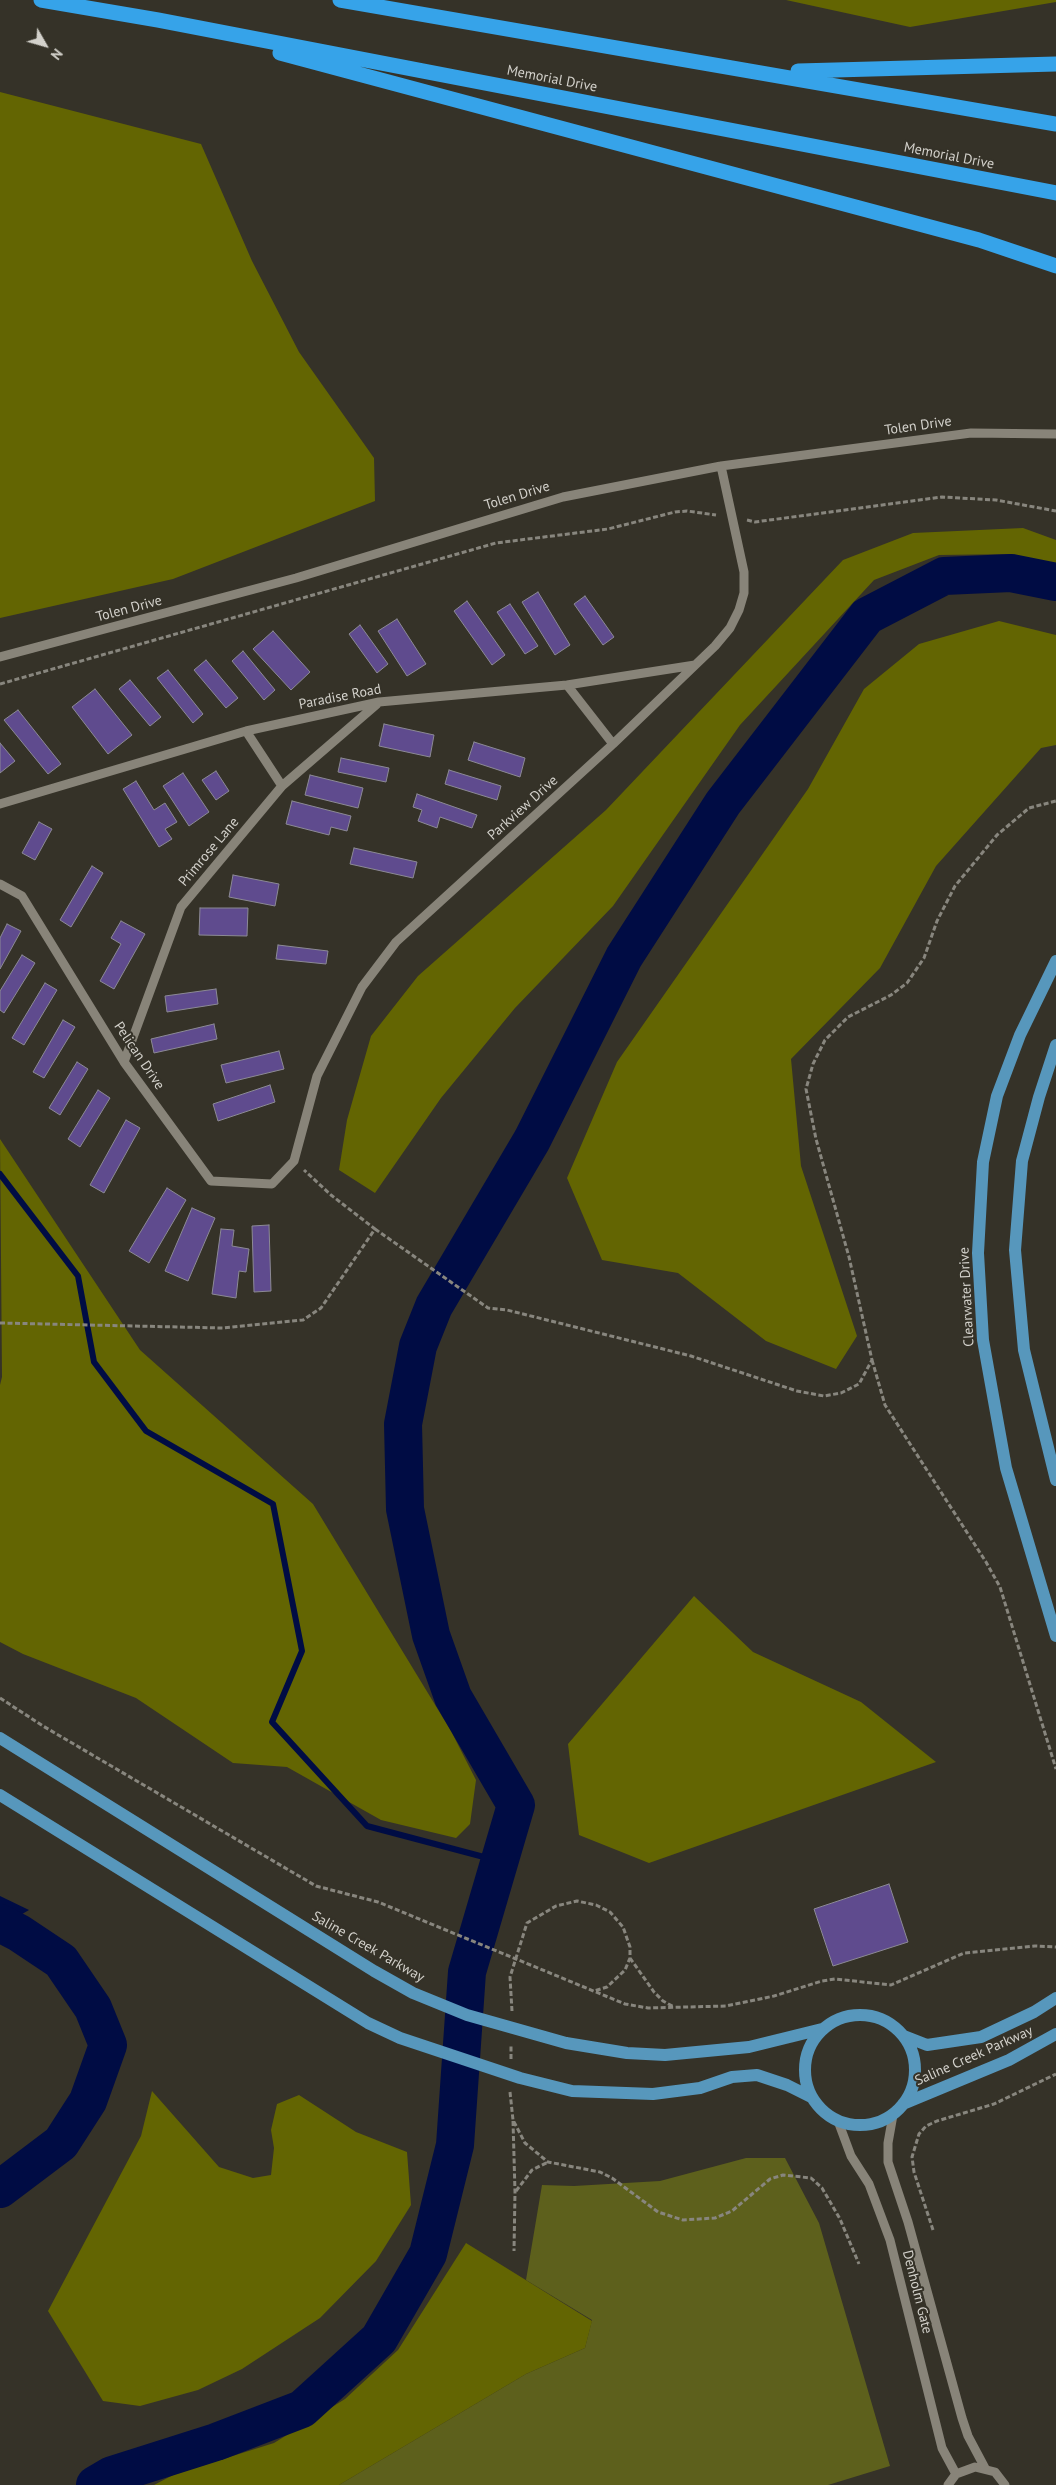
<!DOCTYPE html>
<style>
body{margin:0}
#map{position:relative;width:1056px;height:2485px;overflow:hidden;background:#353228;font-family:"PT Sans",sans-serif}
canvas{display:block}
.north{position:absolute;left:20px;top:20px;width:50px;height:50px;-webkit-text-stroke:4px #353228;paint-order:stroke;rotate:128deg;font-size:14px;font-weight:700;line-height:20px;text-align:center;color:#d3d1cb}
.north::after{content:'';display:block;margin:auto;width:18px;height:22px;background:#d3d1cb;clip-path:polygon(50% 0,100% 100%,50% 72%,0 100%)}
</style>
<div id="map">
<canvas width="1056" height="2485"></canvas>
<div class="north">N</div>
</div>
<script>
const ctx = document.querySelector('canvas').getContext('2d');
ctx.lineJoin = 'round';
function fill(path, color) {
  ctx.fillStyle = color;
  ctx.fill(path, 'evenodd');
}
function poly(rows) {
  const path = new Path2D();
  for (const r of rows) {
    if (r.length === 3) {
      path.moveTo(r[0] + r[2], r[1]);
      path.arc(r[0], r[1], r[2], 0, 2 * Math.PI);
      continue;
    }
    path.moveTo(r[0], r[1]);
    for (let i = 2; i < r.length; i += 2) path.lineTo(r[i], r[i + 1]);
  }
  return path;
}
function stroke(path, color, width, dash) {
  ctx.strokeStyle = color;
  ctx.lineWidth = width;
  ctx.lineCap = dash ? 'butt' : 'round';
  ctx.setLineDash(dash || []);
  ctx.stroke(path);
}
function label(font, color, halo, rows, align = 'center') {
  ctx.font = font + ' "PT Sans",sans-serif';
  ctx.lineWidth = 4;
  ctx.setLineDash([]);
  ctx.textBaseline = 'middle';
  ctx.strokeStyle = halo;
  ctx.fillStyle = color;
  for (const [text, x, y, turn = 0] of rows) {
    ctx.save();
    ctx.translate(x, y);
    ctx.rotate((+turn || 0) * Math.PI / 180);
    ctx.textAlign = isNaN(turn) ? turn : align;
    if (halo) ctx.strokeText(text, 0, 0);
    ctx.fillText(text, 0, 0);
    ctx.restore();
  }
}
const green = poly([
 [746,2158,785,2158,819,2223,890,2466,828,2485,339,2485,526,2374,585,2348,592,2320,526,2280,542,2185,574,2186,660,2181]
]);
const forest = poly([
 [786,0,1056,0,1056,2,910,27],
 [0,92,201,144,252,261,299,352,374,458,375,501,173,579,0,618],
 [1023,528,1056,540,1056,565,1012,554,939,555,874,580,740,725,613,906,515,1008,441,1098,375,1193,339,1170,347,1120,371,1036,418,976,606,810,843,560,913,533],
 [999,621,1056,635,1056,745,1041,748,936,866,880,968,791,1059,801,1166,857,1336,836,1369,766,1341,678,1273,602,1260,567,1178,617,1062,808,789,864,689,919,644],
 [0,1139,140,1350,313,1504,451,1731,476,1780,470,1824,456,1838,381,1820,287,1767,233,1763,136,1698,23,1654,0,1642,0,1385,2,1377],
 [694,1596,753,1652,861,1702,936,1762,649,1863,579,1835,568,1744],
 [152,2091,219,2167,253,2178,271,2175,274,2148,271,2130,277,2104,299,2095,356,2132,407,2152,411,2205,376,2261,320,2318,242,2369,198,2390,140,2406,103,2401,48,2311,141,2136],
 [466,2243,592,2321,585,2348,526,2374,339,2485,154,2485,175,2474,274,2443,345,2399,398,2350]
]);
const water = poly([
 [0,1896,29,1910,0,1927]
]);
const stream = poly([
 [0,1174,78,1276,94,1362,146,1431,273,1504,302,1651,272,1722,367,1826,499,1861]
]);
const river = poly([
 [0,1923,19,1933,61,1961,93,2008,108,2045,88,2101,61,2143,0,2189],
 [95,2485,112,2475,216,2442,302,2409,379,2339,428,2254,455,2145,467,1972,516,1805,453,1697,431,1635,405,1509,403,1424,418,1346,434,1306,532,1140,624,957,723,803,867,616,944,576,1011,573,1056,582]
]);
const building = poly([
 [538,592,570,645,555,655,522,602,538,592],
 [585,596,614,637,603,645,574,604,585,596],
 [467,601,505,655,492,665,454,611,467,601],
 [510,604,538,646,525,654,497,612,510,604],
 [397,619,426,664,407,676,378,631,397,619],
 [360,625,388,664,377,673,349,634,360,625],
 [273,631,310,672,291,690,253,649,273,631],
 [243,651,275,690,264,700,232,661,243,651],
 [206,660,238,698,226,708,194,670,206,660],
 [168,670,203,714,193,723,157,678,168,670],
 [130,680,161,717,150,726,119,689,130,680],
 [95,689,132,735,108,754,72,707,95,689],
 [18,710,61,764,48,774,4,720,18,710],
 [384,724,434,735,430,757,379,746,384,724],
 [474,742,525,758,520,777,468,760,474,742],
 [0,743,15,761,0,773,0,743],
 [341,758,389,768,386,782,338,772,341,758],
 [449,770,501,786,497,800,445,784,449,770],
 [216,771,229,791,216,800,202,780,216,771],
 [183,773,209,812,189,826,163,786,183,773],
 [310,775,363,788,358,808,305,795,310,775],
 [136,781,154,810,165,803,177,822,165,829,172,839,159,847,123,789,136,781],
 [417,794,477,815,472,828,440,817,437,828,418,821,422,810,413,807,417,794],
 [292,801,351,816,347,831,331,827,329,835,286,824,292,801],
 [39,822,52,829,35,860,22,853,39,822],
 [354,848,417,862,413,878,350,864,354,848],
 [92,866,103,873,71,927,60,920,92,866],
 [233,875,279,884,275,906,229,897,233,875],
 [200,908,248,908,247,936,199,935,200,908],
 [121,921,145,934,114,989,100,981,121,944,111,938,121,921],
 [7,924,21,931,0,969,0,938,7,924],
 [278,945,328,951,326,964,276,959,278,945],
 [22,955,35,963,4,1013,0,1010,0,991,22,955],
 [45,983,57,990,24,1045,12,1038,45,983],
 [216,989,218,1004,167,1012,165,996,216,989],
 [63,1020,75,1027,44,1078,33,1072,63,1020],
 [214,1024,217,1039,154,1053,151,1039,214,1024],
 [279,1051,284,1069,226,1083,221,1065,279,1051],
 [77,1062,88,1069,60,1115,49,1108,77,1062],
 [270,1085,275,1102,218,1121,213,1104,270,1085],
 [98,1090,110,1098,80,1147,68,1139,98,1090],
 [126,1120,140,1128,104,1193,90,1185,126,1120],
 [167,1188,186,1200,149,1263,129,1251,167,1188],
 [192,1208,215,1218,188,1281,165,1271,192,1208],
 [269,1225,271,1291,254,1292,252,1226,269,1225],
 [221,1229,234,1230,232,1246,249,1249,246,1272,239,1271,236,1298,212,1294,221,1229],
 [889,1884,908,1942,833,1966,814,1909,889,1884]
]);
const path = poly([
 [747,520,755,522,942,497,996,500,1056,511],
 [0,684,496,543,608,529,675,512,687,511,716,515],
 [375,1229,488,1308,507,1310,691,1356,797,1391,824,1396,841,1393,859,1384,872,1360,849,1257,816,1139,806,1089,813,1064,825,1040,848,1017,891,995,907,983,924,958,937,921,955,886,997,835,1029,808,1056,801],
 [0,1323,223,1328,303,1320,321,1308,375,1229,331,1195,304,1170],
 [872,1360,885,1405,986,1562,1000,1587,1056,1769],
 [0,1698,43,1726,316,1886,378,1902,625,2004,648,2008,726,2006,774,1996,822,1981,835,1979,891,1985,964,1953,1035,1946,1056,1947],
 [630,1958,654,1992,663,2001,674,2007],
 [512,2011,510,1977,527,1923,556,1906,577,1901,596,1905,610,1912,623,1927,630,1947,630,1958,625,1970,607,1987,594,1991],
 [511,2059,511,2045],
 [510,2092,513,2120,525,2143,548,2162,600,2172,612,2178,658,2212,683,2220,715,2218,732,2211,770,2179,783,2175,811,2178,822,2188,840,2219,859,2264],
 [513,2121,515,2192,514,2251],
 [516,2191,532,2170,548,2162],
 [933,2230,914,2172,912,2157,919,2134,926,2126,937,2121,994,2104,1056,2074]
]);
const minor = poly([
 [0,657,296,578,563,497,721,466,971,433,1056,434],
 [567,685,613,744],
 [246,731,282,786],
 [0,804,246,731,379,702,567,685,695,665],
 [0,884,22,896,124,1062,211,1181,272,1184,294,1161,317,1076,362,987,396,942,613,744,715,646,730,628,739,610,744,593,744,572,721,466],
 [124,1062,181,907,282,786,377,704],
 [893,2115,888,2143,888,2162,908,2222,962,2418,968,2436,985,2468],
 [838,2121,851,2156,869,2184,890,2240,942,2448,956,2474],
 [948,2485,956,2474,975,2467,995,2472,1005,2485]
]);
const major = poly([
 [1056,961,1020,1035,997,1096,983,1162,978,1253,983,1340,1006,1468,1056,1636],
 [1056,1045,1039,1097,1022,1161,1015,1250,1024,1350,1056,1480],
 [0,1738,374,1971,413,1993,467,2015,566,2043,627,2053,665,2055,749,2047,822,2029],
 [0,1795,368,2023,400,2038,520,2078,572,2091,653,2094,700,2088,732,2077,757,2075,787,2085,811,2097],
 [860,2070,55],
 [904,2036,927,2045,981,2037,1034,2012,1056,1998],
 [903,2104,1009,2060,1056,2034]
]);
const highway = poly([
 [41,0,158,20,1056,193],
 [340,0,1056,124],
 [280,53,979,240,1056,266],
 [798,71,1056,64]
]);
const streetNames = [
 ["Memorial Drive",552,79,11],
 ["Memorial Drive",949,156,11],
 ["Tolen Drive",918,426,-8],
 ["Tolen Drive",517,496,-17],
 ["Tolen Drive",129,609,-15],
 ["Paradise Road",340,697,-11],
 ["Parkview Drive",523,808,-42],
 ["Primrose Lane",209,852,-50],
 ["Pelican Drive",139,1056,56],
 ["Clearwater Drive",967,1297,-93],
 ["Saline Creek Parkway",368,1947,30],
 ["Saline Creek Parkway",974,2056,-24],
 ["Denholm Gate",917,2292,76]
];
fill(green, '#5d601c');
fill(forest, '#636502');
fill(water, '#000c44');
stroke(stream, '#000c44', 6);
stroke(river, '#000c44', 38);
fill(building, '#5f4b8e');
stroke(building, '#8c8a95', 1);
stroke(path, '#88867e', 3, [5, 2.5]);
stroke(minor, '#888479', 9);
stroke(major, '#5797bc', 12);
stroke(highway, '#36a3e9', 15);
label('14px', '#d3d1cb', '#353228', streetNames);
</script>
